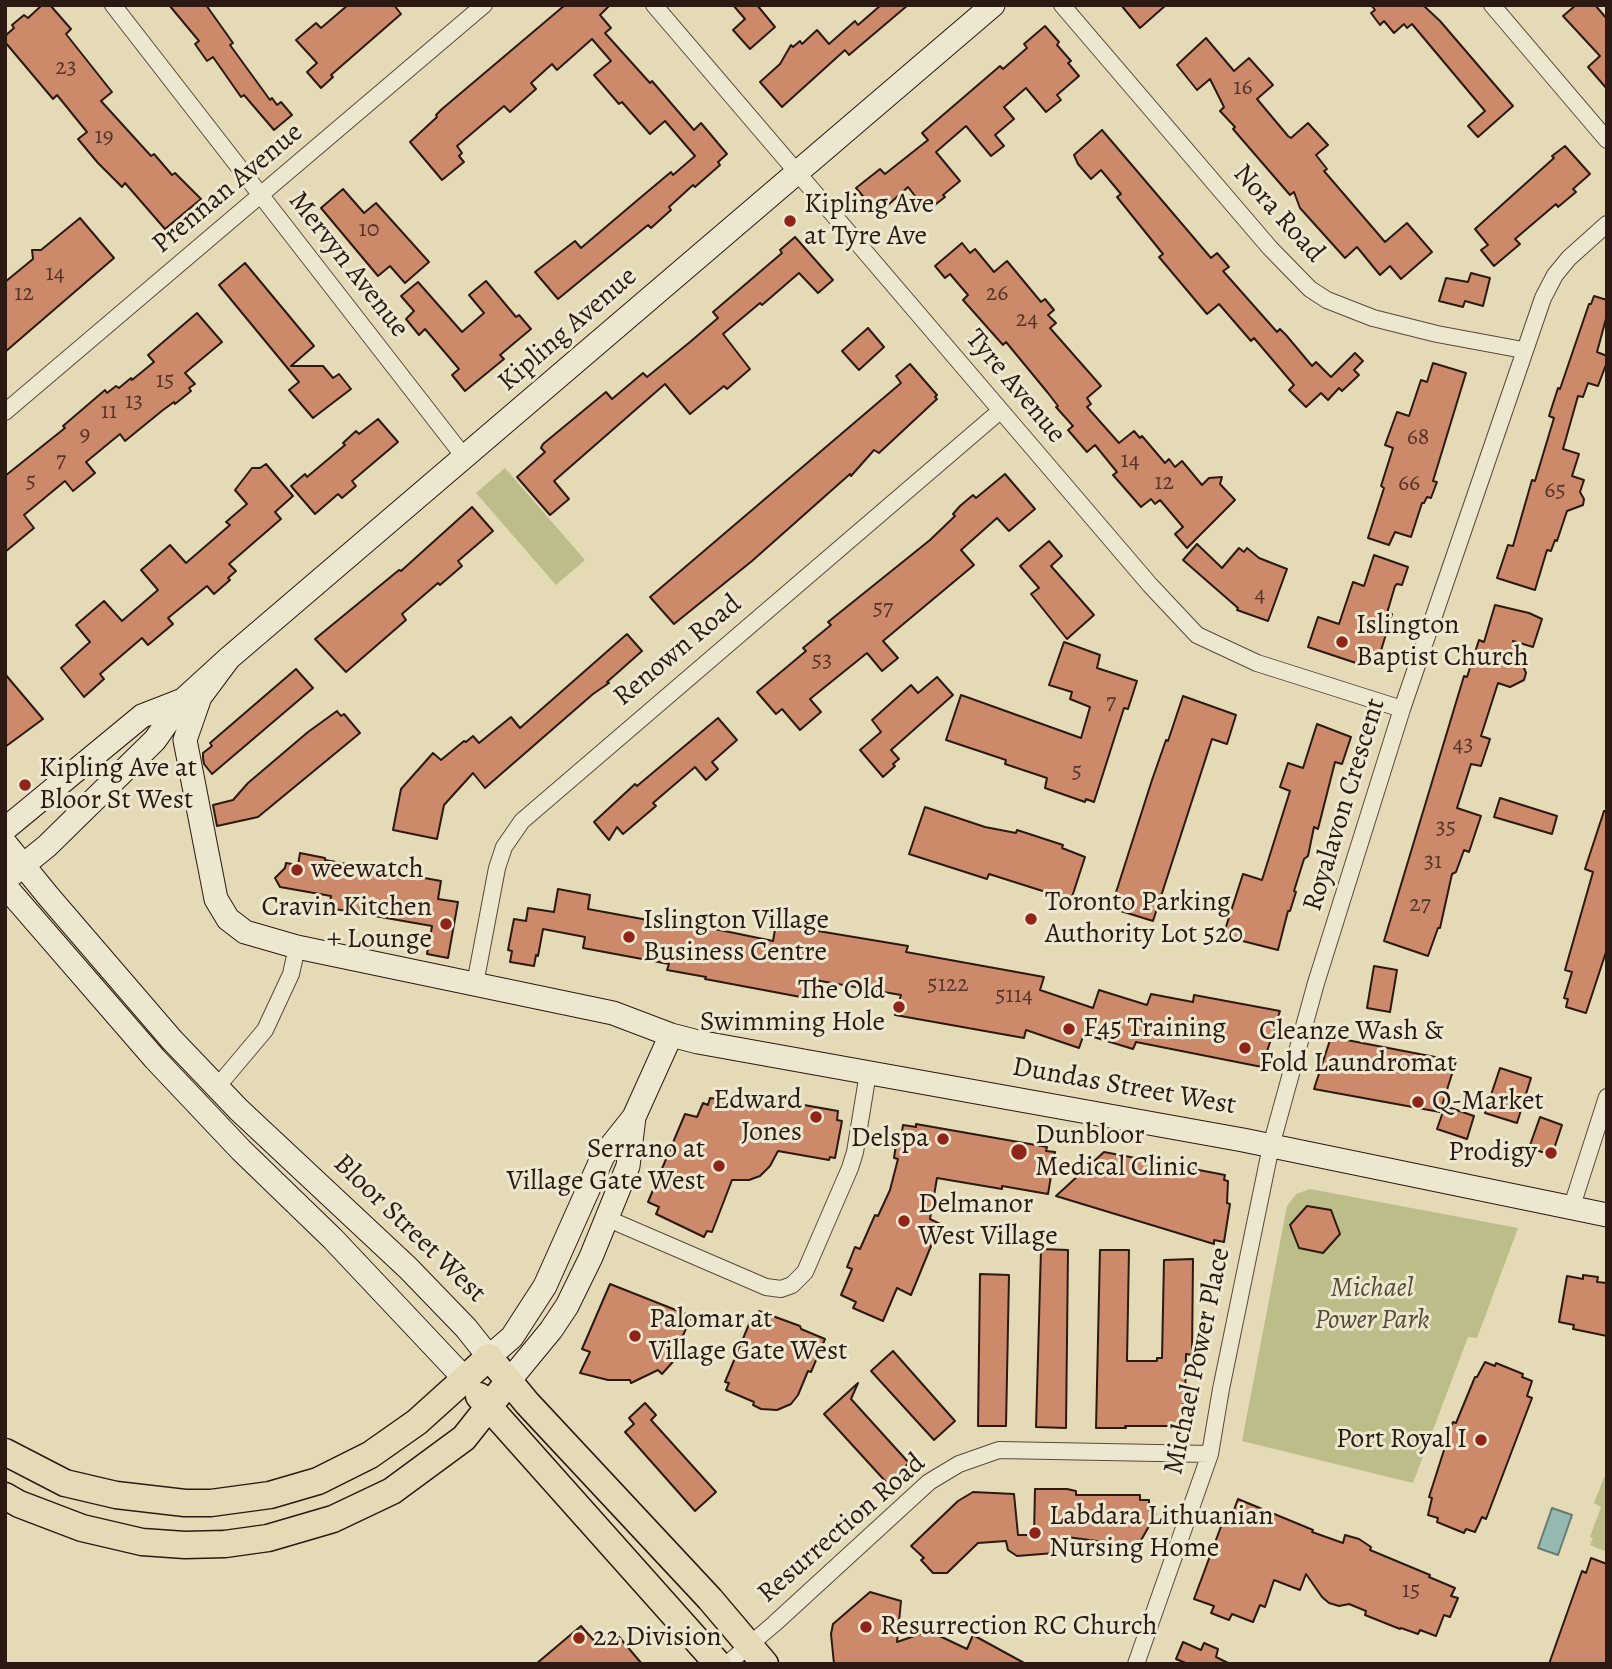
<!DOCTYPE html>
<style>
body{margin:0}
#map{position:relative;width:1612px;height:1669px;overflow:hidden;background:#e4dab6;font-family:Alegreya,serif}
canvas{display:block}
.frame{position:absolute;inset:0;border:7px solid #2b1912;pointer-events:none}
</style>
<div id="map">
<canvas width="1612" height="1669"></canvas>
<div class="frame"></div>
</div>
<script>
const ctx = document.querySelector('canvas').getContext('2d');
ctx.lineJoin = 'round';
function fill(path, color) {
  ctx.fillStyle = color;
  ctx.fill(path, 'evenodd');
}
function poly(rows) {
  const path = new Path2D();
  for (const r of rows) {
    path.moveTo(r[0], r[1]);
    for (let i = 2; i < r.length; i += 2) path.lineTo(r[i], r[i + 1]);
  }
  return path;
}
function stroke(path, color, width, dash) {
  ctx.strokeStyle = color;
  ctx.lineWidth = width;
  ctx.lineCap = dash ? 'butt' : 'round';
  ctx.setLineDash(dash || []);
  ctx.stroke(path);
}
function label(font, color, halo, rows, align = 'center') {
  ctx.font = font + ' Alegreya,serif';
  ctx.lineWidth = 6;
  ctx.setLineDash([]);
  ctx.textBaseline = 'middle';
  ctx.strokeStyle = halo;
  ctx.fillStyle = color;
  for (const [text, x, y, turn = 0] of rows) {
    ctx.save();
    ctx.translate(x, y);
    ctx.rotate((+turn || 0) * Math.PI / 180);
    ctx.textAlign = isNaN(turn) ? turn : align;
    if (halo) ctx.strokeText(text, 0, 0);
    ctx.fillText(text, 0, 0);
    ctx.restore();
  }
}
const green = poly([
 [505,468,585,560,556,585,476,493],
 [1310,1189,1518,1228,1477,1338,1468,1337,1413,1483,1242,1441,1287,1206,1296,1194],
 [1607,1470,1607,1552,1590,1545,1593,1538,1590,1537,1601,1507,1594,1503]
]);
const water = poly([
 [1552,1508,1572,1515,1558,1555,1538,1548,1552,1508]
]);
const building = poly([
 [42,5,50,5,71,29,66,34,112,92,101,101,151,156,154,154,172,175,175,173,201,199,165,229,125,183,122,187,98,163,78,139,87,132,57,95,53,99,5,42,5,36,14,28,12,25,24,15,28,18,42,5],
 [169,5,206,5,233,43,230,45,270,100,272,98,277,105,281,102,292,115,274,130,244,95,241,97,213,57,207,61,195,44,199,41,169,5],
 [348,5,394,5,401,14,331,75,333,77,321,88,307,72,317,63,296,40,316,23,321,28,348,5],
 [565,5,610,5,600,15,611,28,605,33,650,83,652,81,694,130,701,123,727,154,718,162,720,165,695,187,693,185,669,207,671,210,651,228,648,225,558,299,535,272,575,241,581,248,640,198,671,172,673,175,695,156,665,121,650,134,622,102,619,104,594,75,611,61,592,39,557,70,552,64,531,83,536,89,510,112,504,106,457,146,462,153,459,156,464,162,442,180,410,142,437,117,436,115,442,109,565,5],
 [733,5,757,5,775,27,750,49,733,30,745,19,733,5],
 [881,5,908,5,849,55,845,50,782,107,760,82,780,64,791,45,793,47,800,41,802,44,817,30,829,44,855,21,858,25,881,5],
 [1121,5,1166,5,1140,28,1121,5],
 [1371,5,1423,5,1440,21,1513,106,1478,137,1468,126,1485,111,1412,24,1407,28,1404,24,1394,33,1384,21,1380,25,1371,13,1375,10,1371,5],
 [1576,5,1595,5,1607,19,1607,89,1588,67,1600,56,1563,16,1576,5],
 [1045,26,1059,42,1057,45,1071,61,1068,63,1079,76,1057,95,1061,100,1046,112,1026,88,1004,107,1014,119,995,135,1004,146,991,156,966,126,936,152,960,181,943,195,945,197,927,211,908,187,878,214,856,188,880,169,885,174,928,140,922,133,1000,66,1003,69,1027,48,1024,44,1045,26],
 [1206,38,1234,71,1249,58,1273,85,1257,99,1288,136,1291,138,1308,123,1328,145,1316,155,1327,169,1324,171,1385,242,1407,223,1432,252,1401,279,1390,266,1380,275,1357,247,1345,258,1300,208,1294,192,1290,195,1233,129,1235,127,1220,111,1224,107,1210,79,1197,90,1177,65,1206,38],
 [1102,130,1211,258,1217,253,1224,261,1229,267,1223,271,1277,332,1280,329,1286,335,1312,366,1316,362,1331,377,1355,353,1363,361,1354,370,1359,375,1342,391,1339,388,1328,400,1321,393,1306,407,1289,390,1294,385,1254,338,1251,341,1219,304,1207,314,1159,257,1163,254,1117,197,1121,194,1101,170,1091,179,1078,164,1074,155,1102,130],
 [1565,146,1590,174,1573,189,1576,192,1558,207,1556,204,1515,239,1520,244,1494,266,1481,250,1488,245,1475,229,1554,158,1552,156,1565,146],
 [343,189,364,213,376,203,429,262,405,283,390,266,378,276,321,208,343,189],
 [80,218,114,258,5,352,5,282,33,259,32,250,41,250,80,218],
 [795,237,833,280,818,293,799,273,762,305,760,303,723,334,750,369,727,389,724,386,690,414,665,384,554,481,569,499,550,515,517,477,545,452,541,448,543,444,606,392,612,399,643,373,647,377,690,342,718,318,713,312,782,253,780,250,795,237],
 [962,243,970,253,975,249,994,272,1007,261,1041,302,1045,299,1054,310,1048,315,1056,323,1050,328,1101,386,1087,398,1091,404,1087,407,1119,443,1134,431,1140,438,1142,436,1165,463,1169,459,1175,467,1182,461,1202,485,1209,478,1222,477,1220,484,1235,500,1187,548,1175,534,1183,527,1160,500,1155,504,1151,499,1141,507,1113,475,1117,472,1095,445,1087,452,1068,430,1073,426,1056,407,1058,406,1048,393,1006,342,1003,345,963,300,968,295,950,274,945,278,935,266,962,243],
 [245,263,314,346,291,366,323,366,333,378,339,374,351,389,313,418,289,390,299,382,219,285,245,263],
 [1471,273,1490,278,1483,306,1465,301,1463,307,1439,301,1446,278,1468,282,1471,273],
 [486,281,516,317,519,315,531,329,500,355,504,359,465,391,452,375,459,369,425,329,419,335,406,319,414,311,401,296,418,282,462,332,484,313,469,295,486,281],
 [1594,296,1607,300,1607,315,1597,352,1607,356,1607,362,1598,386,1588,383,1583,397,1578,396,1563,449,1579,454,1572,476,1584,480,1580,492,1584,499,1583,505,1567,511,1557,541,1555,540,1551,551,1547,550,1535,590,1497,578,1508,545,1513,546,1532,480,1535,481,1554,418,1549,416,1558,388,1560,389,1589,304,1591,304,1594,296],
 [197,313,222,342,185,373,195,384,189,388,191,391,175,404,174,402,163,410,125,441,120,434,86,462,95,473,73,491,65,481,24,515,34,528,5,552,5,476,65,428,63,426,105,390,107,393,116,386,119,388,131,378,132,380,154,362,148,355,197,313],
 [868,328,884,347,859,370,842,351,868,328],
 [1433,363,1466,373,1433,481,1437,482,1431,498,1427,497,1424,503,1422,503,1411,537,1395,532,1389,545,1368,538,1384,488,1381,486,1393,448,1385,445,1397,412,1409,416,1421,380,1427,382,1433,363],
 [910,364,937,395,935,397,937,399,879,453,874,450,851,476,850,474,752,561,674,624,650,597,901,383,896,376,910,364],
 [378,419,398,442,352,481,356,486,342,498,338,494,315,514,291,486,305,474,307,477,345,445,343,443,356,431,359,434,378,419],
 [266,464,293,496,275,512,281,519,229,564,236,571,228,578,230,580,214,594,207,586,168,618,173,624,148,645,142,638,100,674,104,679,84,697,61,668,90,642,76,625,104,601,122,621,158,590,141,570,170,545,186,563,230,525,226,522,247,504,235,490,252,468,260,468,266,464],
 [1005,474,1035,509,1009,531,997,518,961,550,974,565,883,641,898,658,882,671,867,653,810,699,821,712,800,730,782,709,776,714,757,692,806,651,803,648,831,625,828,622,930,540,955,516,953,514,960,506,973,495,976,498,1005,474],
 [472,507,493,531,458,561,462,566,440,585,438,583,402,614,406,620,346,672,315,639,399,570,401,571,472,507],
 [1049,541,1062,556,1051,566,1094,615,1067,639,1031,594,1039,588,1020,566,1049,541],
 [1197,544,1222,568,1239,548,1244,552,1247,548,1259,558,1287,569,1268,621,1237,610,1238,608,1183,560,1197,544],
 [1374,555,1408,567,1402,585,1397,584,1395,586,1387,613,1392,614,1377,664,1367,661,1365,666,1308,647,1318,617,1339,624,1353,582,1364,586,1374,555],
 [1495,605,1529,613,1542,619,1533,647,1513,641,1526,673,1524,680,1510,687,1498,683,1481,736,1490,739,1481,766,1471,764,1457,808,1481,816,1469,852,1464,850,1456,872,1452,874,1440,928,1438,928,1428,956,1384,941,1464,676,1467,677,1479,640,1484,642,1495,605],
 [627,634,642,651,607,682,609,683,593,694,485,788,473,773,444,805,437,839,393,830,401,789,433,753,441,760,464,741,466,742,473,736,479,743,511,717,520,728,627,634],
 [1064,642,1100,655,1097,668,1137,681,1128,709,1124,708,1094,802,1086,799,1085,802,1045,788,1047,778,1005,764,1006,760,946,740,961,695,1081,738,1090,707,1070,699,1072,692,1049,685,1064,642],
 [296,669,313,688,212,774,204,764,203,758,203,753,212,746,210,743,296,669],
 [5,674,43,719,5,747,5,674],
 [937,677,953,695,891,750,899,759,893,764,895,766,883,777,860,750,881,732,872,720,911,685,918,693,937,677],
 [1183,696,1236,715,1227,744,1212,739,1153,921,1111,908,1152,780,1166,740,1168,741,1183,696],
 [337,711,341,716,344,714,360,733,258,817,217,826,213,805,233,800,248,783,308,732,337,711],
 [718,718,737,740,712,762,718,769,706,780,695,767,653,803,656,806,623,834,617,827,609,840,594,822,635,784,637,786,718,718],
 [1317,724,1351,737,1342,764,1335,762,1318,829,1314,827,1308,856,1304,859,1294,891,1296,892,1290,911,1288,911,1278,950,1223,936,1243,874,1262,880,1290,791,1280,787,1288,763,1303,768,1317,724],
 [1500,798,1557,816,1552,834,1494,817,1500,798],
 [925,807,985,827,1016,833,1017,830,1063,845,1062,848,1085,857,1071,900,989,874,987,879,909,854,925,807],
 [1604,811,1607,811,1607,949,1586,1013,1566,1007,1568,999,1564,998,1572,972,1565,970,1593,872,1585,869,1604,811],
 [300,853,325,858,325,860,441,881,438,899,458,902,448,958,427,954,432,926,329,908,331,896,280,887,275,878,285,868,286,863,298,865,300,853],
 [558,889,590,895,588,909,675,925,676,921,773,941,776,924,908,946,906,952,1044,977,1040,990,1093,1008,1099,990,1147,1005,1151,994,1193,1002,1194,995,1280,1011,1262,1067,1136,1042,1133,1049,1084,1034,1079,1048,1026,1030,1024,1038,895,1015,901,995,809,979,806,998,705,979,706,977,667,970,669,964,583,948,585,937,543,929,538,956,536,955,534,966,510,962,512,951,508,950,514,919,526,921,528,908,554,912,558,889],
 [1374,966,1397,970,1390,1012,1367,1008,1374,966],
 [1331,1037,1456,1061,1440,1112,1314,1089,1331,1037],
 [1500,1068,1531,1078,1517,1123,1485,1113,1500,1068],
 [736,1093,838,1111,837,1120,842,1121,835,1158,830,1157,829,1160,778,1151,770,1166,760,1176,749,1180,732,1180,712,1232,707,1231,704,1237,656,1214,659,1207,648,1202,685,1114,697,1117,703,1103,708,1105,710,1098,726,1100,727,1097,736,1098,736,1093],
 [1445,1106,1474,1116,1467,1139,1437,1129,1445,1106],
 [1540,1117,1562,1125,1552,1155,1529,1148,1540,1117],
 [916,1124,1047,1147,1046,1151,1055,1152,1048,1194,1002,1186,1002,1189,937,1178,930,1219,940,1224,911,1295,897,1288,883,1321,853,1308,856,1302,841,1295,852,1269,847,1267,855,1247,860,1249,875,1215,878,1216,890,1190,898,1159,894,1158,897,1138,901,1138,903,1125,916,1127,916,1124],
 [1104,1152,1225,1175,1224,1180,1228,1181,1227,1203,1230,1204,1224,1242,1214,1240,1214,1244,1056,1196,1104,1152],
 [1307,1206,1331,1210,1340,1234,1323,1253,1299,1248,1290,1225,1307,1206],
 [1041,1249,1068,1250,1066,1428,1036,1427,1041,1249],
 [1100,1250,1129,1250,1127,1361,1157,1361,1157,1358,1162,1358,1164,1260,1193,1259,1192,1355,1186,1354,1185,1404,1183,1404,1182,1420,1177,1426,1125,1426,1126,1428,1096,1428,1100,1250],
 [980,1274,1009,1275,1006,1426,978,1426,980,1274],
 [1583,1275,1598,1277,1597,1282,1607,1283,1607,1336,1573,1329,1574,1325,1559,1322,1567,1276,1583,1279,1583,1275],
 [610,1284,691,1316,676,1353,679,1355,662,1374,658,1370,631,1383,630,1380,608,1380,580,1373,590,1352,582,1349,610,1284],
 [759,1311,800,1326,801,1329,825,1339,811,1372,808,1371,798,1395,791,1404,777,1410,761,1409,753,1405,754,1402,726,1390,729,1383,725,1382,752,1317,756,1319,759,1311],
 [893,1351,955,1421,934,1440,871,1371,893,1351],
 [1485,1362,1495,1366,1496,1363,1523,1374,1522,1377,1532,1381,1527,1396,1532,1398,1486,1519,1482,1517,1475,1532,1466,1529,1464,1533,1437,1522,1438,1518,1428,1515,1432,1498,1429,1497,1453,1422,1456,1423,1475,1377,1477,1377,1485,1362],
 [858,1383,851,1399,909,1463,887,1483,824,1414,858,1383],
 [645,1403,656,1415,651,1420,716,1492,695,1511,625,1432,634,1424,629,1418,645,1403],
 [1035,1489,1067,1489,1076,1491,1076,1495,1140,1495,1140,1500,1149,1500,1149,1511,1156,1514,1140,1542,1134,1546,1067,1537,1067,1552,1017,1556,1008,1550,1006,1541,978,1543,947,1573,933,1573,921,1560,924,1558,911,1546,958,1501,973,1492,1014,1494,1018,1535,1034,1535,1035,1489],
 [1238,1499,1313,1530,1312,1532,1343,1543,1345,1535,1359,1539,1371,1547,1370,1550,1430,1575,1429,1577,1455,1588,1451,1596,1458,1598,1450,1617,1444,1615,1436,1636,1420,1630,1418,1634,1401,1628,1400,1629,1365,1615,1366,1611,1349,1604,1339,1606,1329,1603,1322,1597,1306,1574,1300,1590,1274,1580,1265,1607,1260,1605,1253,1622,1232,1614,1229,1620,1211,1613,1214,1606,1194,1599,1226,1513,1232,1515,1238,1499],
 [1591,1558,1607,1564,1607,1664,1549,1664,1582,1571,1586,1573,1591,1558],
 [870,1592,901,1601,897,1642,929,1631,967,1649,973,1635,1026,1664,834,1664,831,1634,833,1624,870,1592],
 [581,1626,598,1645,614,1631,642,1664,536,1664,581,1626],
 [1183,1642,1201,1650,1204,1643,1218,1649,1216,1657,1230,1664,1188,1664,1176,1659,1183,1642]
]);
const street = poly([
 [113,5,465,458],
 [654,5,1150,585,1197,635,1257,663,1402,709],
 [1062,5,1270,248,1310,289,1327,300,1373,318,1437,334,1523,350],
 [1492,5,1607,140],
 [5,412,484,5],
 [475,984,497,868,504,847,522,821,1000,411],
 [217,1087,265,1030,291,974,297,947],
 [1571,1209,1607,1097],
 [606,1218,766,1287,781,1289,792,1285,805,1272,850,1168,855,1152,868,1073],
 [727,1664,774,1624,929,1482,959,1464,999,1450,1210,1454],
 [1136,1664,1210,1454,1221,1389,1271,1146,1316,983,1402,709,1543,298,1555,275,1569,258,1607,224]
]);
const secondary = poly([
 [229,658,200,697,185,740,216,899,228,919,245,932,297,947,613,1013,671,1035,698,1042,1243,1140,1607,1215],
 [5,829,142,716,183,700],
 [5,843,49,897,172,1040,239,1110,408,1268,466,1328,489,1357,512,1337,545,1286,603,1156,634,1117,671,1035],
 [5,880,47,846,155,740,183,700,229,658,993,5],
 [5,886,155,1059,241,1150,333,1239,465,1379],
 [509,1381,551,1330,567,1306,591,1257,628,1166,634,1117]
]);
const primary = poly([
 [479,1396,718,1664],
 [5,1452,65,1483,116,1495,185,1503,211,1503,270,1495,318,1481,370,1455,417,1422,489,1357,527,1403,710,1599,765,1664],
 [5,1496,19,1504,82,1528,142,1542,185,1545,225,1544,268,1538,333,1519,392,1491,464,1438,509,1381]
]);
const markers = [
 [790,221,7,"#8f2418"],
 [1342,642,7,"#8f2418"],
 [25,785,7,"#8f2418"],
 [297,870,7,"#8f2418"],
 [1031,919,7,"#8f2418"],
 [446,924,7,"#8f2418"],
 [629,937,7,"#8f2418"],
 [899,1007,7,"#8f2418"],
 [1069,1029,7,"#8f2418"],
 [1245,1048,7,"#8f2418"],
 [1418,1102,7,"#8f2418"],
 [816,1117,7,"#8f2418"],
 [943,1139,7,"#8f2418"],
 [1019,1152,9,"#8f2418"],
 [1551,1153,7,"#8f2418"],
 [719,1166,7,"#8f2418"],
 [904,1221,7,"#8f2418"],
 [635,1336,7,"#8f2418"],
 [1481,1440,7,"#8f2418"],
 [1035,1533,7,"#8f2418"],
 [866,1627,7,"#8f2418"],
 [579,1638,7,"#8f2418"]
];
const numberNames = [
 ["23",66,68],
 ["16",1243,88],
 ["19",104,137],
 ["10",369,230],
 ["14",55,274],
 ["12",24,294],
 ["26",997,294],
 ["24",1027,320],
 ["15",165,381],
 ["13",134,402],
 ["11",109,412],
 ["9",85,435],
 ["68",1418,438],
 ["7",61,461],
 ["14",1130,461],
 ["5",31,482],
 ["12",1164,483],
 ["66",1409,484],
 ["65",1555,491],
 ["4",1260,595],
 ["57",883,609],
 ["53",822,661],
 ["7",1111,703],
 ["43",1463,745],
 ["5",1077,772],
 ["35",1446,828],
 ["31",1433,862],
 ["27",1420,905],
 ["5122",948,985],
 ["5114",1014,996],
 ["15",1411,1591]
];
const streetNames = [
 ["Prennan Avenue",228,189,-40],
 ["Nora Road",1278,214,48],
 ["Mervyn Avenue",348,265,52],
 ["Kipling Avenue",568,330,-41],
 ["Tyre Avenue",1015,387,50],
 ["Renown Road",678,651,-40],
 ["Royalavon Crescent",1345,805,-73],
 ["Dundas Street West",1124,1087,10],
 ["Bloor Street West",409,1229,44],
 ["Michael Power Place",1198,1361,-78],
 ["Resurrection Road",842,1529,-41]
];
const poiNames = [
 ["Kipling Ave",804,205],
 ["at Tyre Ave",804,237],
 ["Islington",1356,626],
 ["Baptist Church",1356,658],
 ["Kipling Ave at",39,769],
 ["Bloor St West",39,801],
 ["weewatch",311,870],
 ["Toronto Parking",1045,903],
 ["Authority Lot 520",1045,935],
 ["Cravin Kitchen",432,908,"right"],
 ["+ Lounge",432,940,"right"],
 ["Islington Village",643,921],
 ["Business Centre",643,953],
 ["The Old",885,991,"right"],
 ["Swimming Hole",885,1023,"right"],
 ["F45 Training",1083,1029],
 ["Cleanze Wash &",1259,1032],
 ["Fold Laundromat",1259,1064],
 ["Edward",802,1101,"right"],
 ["Jones",802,1133,"right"],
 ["Q-Market",1432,1102],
 ["Dunbloor",1035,1136],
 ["Medical Clinic",1035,1168],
 ["Delspa",929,1139,"right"],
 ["Serrano at",705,1150,"right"],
 ["Village Gate West",705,1182,"right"],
 ["Prodigy",1537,1153,"right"],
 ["Delmanor",918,1205],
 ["West Village",918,1237],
 ["Palomar at",649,1320],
 ["Village Gate West",649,1352],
 ["Port Royal I",1467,1440,"right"],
 ["Labdara Lithuanian",1049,1517],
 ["Nursing Home",1049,1549],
 ["Resurrection RC Church",880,1627],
 ["22 Division",593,1638]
];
const parkNames = [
 ["Michael",1372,1289],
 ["Power Park",1372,1321]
];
fill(green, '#bcbd89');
fill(water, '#95bab2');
stroke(water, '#6b7a72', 2);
fill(building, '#cd8a6b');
stroke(building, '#2b1912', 2);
stroke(street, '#59493b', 18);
stroke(secondary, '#2b1912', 25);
stroke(primary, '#2b1912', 29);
stroke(street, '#ede7d0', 16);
stroke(secondary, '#ede7d0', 23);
stroke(primary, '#e4dab6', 26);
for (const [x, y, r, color] of markers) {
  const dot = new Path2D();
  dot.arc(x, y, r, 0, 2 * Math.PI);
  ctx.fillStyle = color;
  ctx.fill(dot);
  stroke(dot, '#ede7d0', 2.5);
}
label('24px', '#543528', null, numberNames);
label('28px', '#2b1912', '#ede7d0', streetNames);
label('28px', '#2b1912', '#ede7d0', poiNames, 'left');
label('italic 28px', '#564a36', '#ede7d0', parkNames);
</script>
